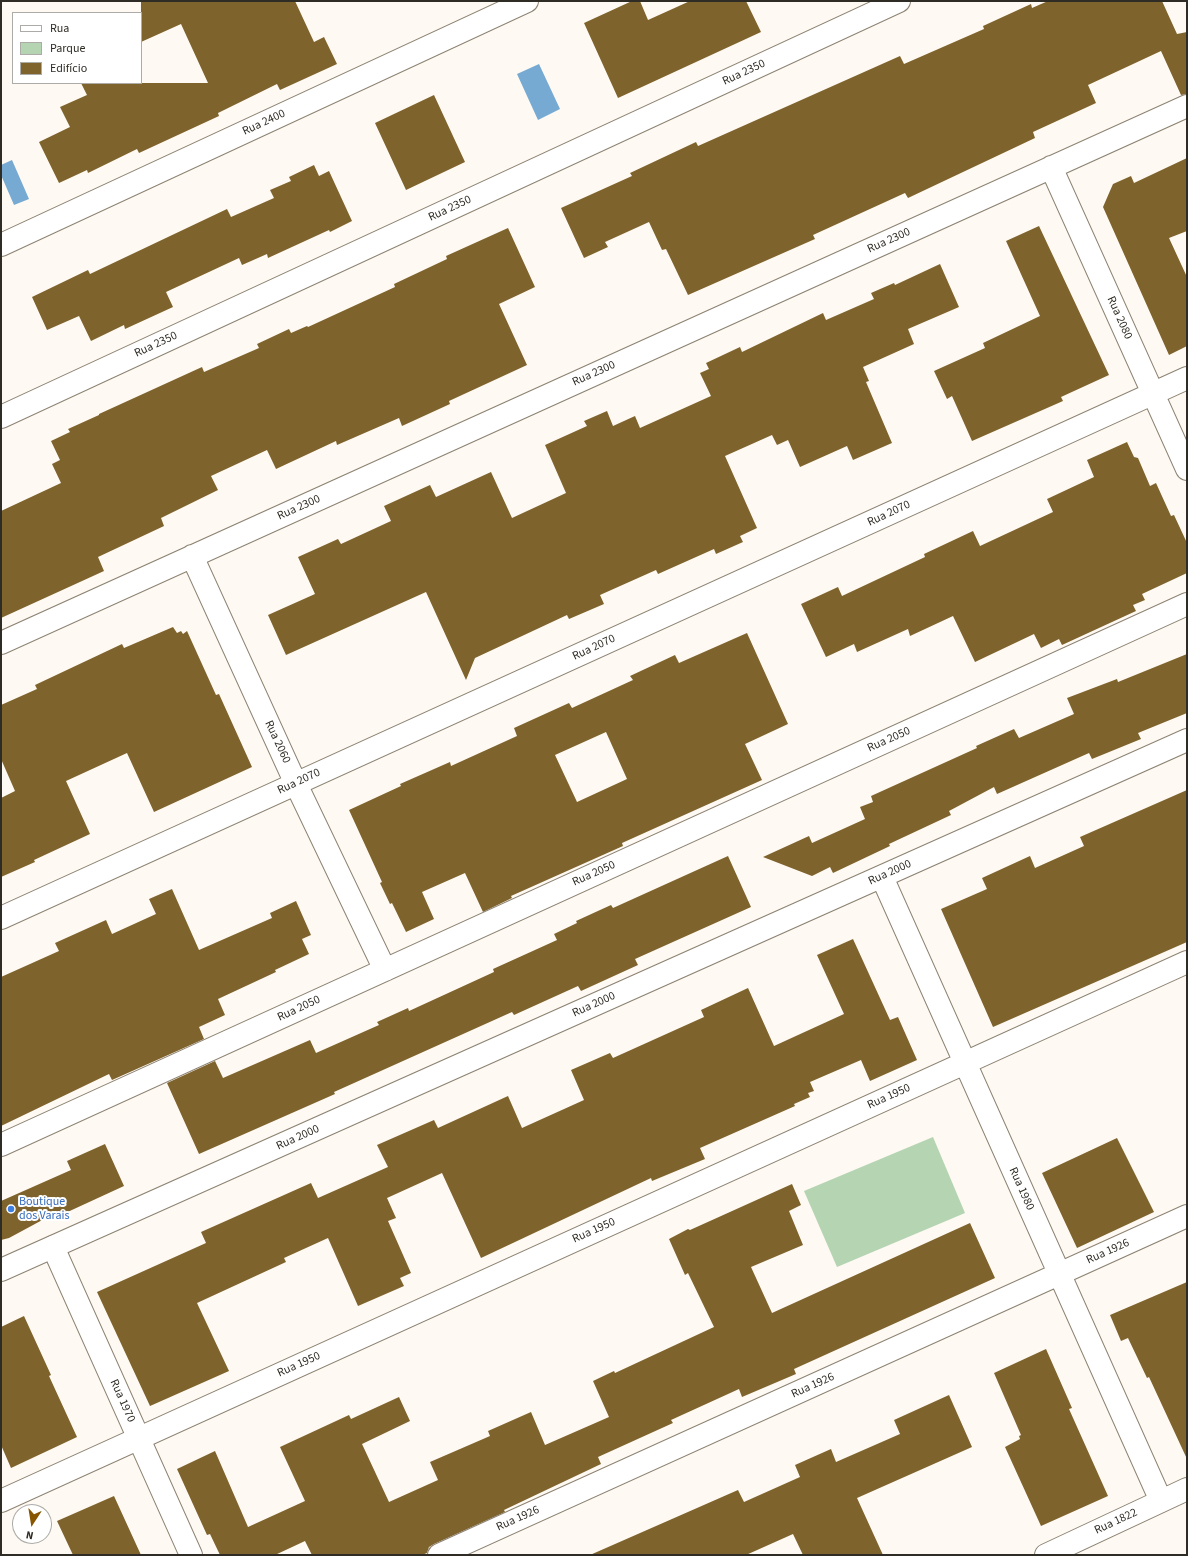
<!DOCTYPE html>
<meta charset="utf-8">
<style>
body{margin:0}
#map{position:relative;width:1188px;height:1556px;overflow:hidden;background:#fef9f2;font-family:"Source Sans 3",sans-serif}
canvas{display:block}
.frame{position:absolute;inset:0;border:2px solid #2f2c25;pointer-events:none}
.legend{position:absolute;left:12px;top:12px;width:130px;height:72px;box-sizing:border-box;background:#fff;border:1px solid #acaba8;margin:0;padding:5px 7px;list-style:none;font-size:12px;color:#2f2c25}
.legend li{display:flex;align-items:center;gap:8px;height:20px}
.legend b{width:20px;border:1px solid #acaba8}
.north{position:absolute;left:12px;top:1504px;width:40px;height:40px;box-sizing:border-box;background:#fff;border:1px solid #acaba8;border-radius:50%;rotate:192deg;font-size:11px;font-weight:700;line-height:16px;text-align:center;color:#2f2c25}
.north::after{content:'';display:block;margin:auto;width:14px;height:18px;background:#885600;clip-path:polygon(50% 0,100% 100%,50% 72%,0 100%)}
</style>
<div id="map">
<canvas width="1188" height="1556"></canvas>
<div class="frame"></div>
<ul class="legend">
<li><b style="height:5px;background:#fff"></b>Rua</li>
<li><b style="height:11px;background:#b4d4b2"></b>Parque</li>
<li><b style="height:11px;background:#7f632c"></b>Edifício</li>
</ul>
<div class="north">N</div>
</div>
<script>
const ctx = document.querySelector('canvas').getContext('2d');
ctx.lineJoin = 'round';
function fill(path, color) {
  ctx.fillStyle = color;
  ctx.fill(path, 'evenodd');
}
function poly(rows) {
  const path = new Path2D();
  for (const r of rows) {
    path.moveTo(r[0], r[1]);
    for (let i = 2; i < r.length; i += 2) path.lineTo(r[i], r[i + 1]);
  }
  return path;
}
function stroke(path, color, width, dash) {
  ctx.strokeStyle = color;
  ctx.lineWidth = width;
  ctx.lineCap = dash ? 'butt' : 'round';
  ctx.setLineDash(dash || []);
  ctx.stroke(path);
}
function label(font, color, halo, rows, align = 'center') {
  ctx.font = font + ' "Source Sans 3",sans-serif';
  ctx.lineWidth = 4;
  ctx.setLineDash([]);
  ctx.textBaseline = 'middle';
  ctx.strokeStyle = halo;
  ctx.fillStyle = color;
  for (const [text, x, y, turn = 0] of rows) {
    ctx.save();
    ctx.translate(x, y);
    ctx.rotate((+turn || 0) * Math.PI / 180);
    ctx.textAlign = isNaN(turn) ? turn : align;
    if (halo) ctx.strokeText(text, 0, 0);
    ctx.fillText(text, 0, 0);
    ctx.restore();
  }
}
const green = poly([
 [933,1137,965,1213,837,1267,804,1191]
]);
const water = poly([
 [539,64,560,109,538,120,517,74],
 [12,160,29,199,14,205,1,175,1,165]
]);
const building = poly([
 [141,1,295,1,314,42,324,37,337,64,280,90,277,84,218,113,219,116,139,153,137,149,88,173,87,170,59,183,39,142,70,127,60,107,87,95,81,83,208,83,181,24,141,42],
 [632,1,640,1,648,20,690,1,746,1,761,32,618,98,584,23],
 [1048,1,1162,1,1177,34,1187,32,1187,94,1181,95,1161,51,1088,85,1096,103,1033,132,1035,138,908,198,905,193,813,235,815,239,688,295,666,249,662,250,649,222,605,242,608,247,584,258,561,208,632,176,630,173,696,142,698,146,900,56,904,64,984,29,983,26,1031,4,1032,8],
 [434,95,465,162,406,190,375,123],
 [1187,158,1187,231,1169,238,1187,277,1187,346,1169,355,1103,207,1113,184,1131,176,1134,183],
 [314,165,319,176,329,171,352,221,330,232,329,230,268,258,267,254,242,265,239,258,166,292,173,307,125,329,124,325,91,341,79,316,47,330,32,297,88,270,90,274,227,209,231,217,274,198,270,190,291,181,289,177],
 [1039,226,1109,375,1061,397,1063,401,972,441,952,396,947,399,934,371,985,348,983,343,1040,316,1006,241],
 [508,228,535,287,499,304,527,365,449,401,450,404,402,426,399,418,337,445,336,441,276,469,267,450,211,476,218,490,161,518,164,526,98,557,104,571,1,618,1,511,61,483,52,464,60,460,51,441,70,432,68,429,99,415,99,414,202,367,204,372,259,348,257,344,289,329,291,333,307,326,308,327,395,287,394,284,447,259,446,256],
 [940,264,959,307,908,329,914,344,863,367,869,381,866,382,892,443,853,460,847,446,800,467,788,440,777,445,772,435,725,456,757,528,740,536,743,542,716,554,714,549,658,574,656,570,600,595,604,604,569,619,567,615,475,658,466,680,426,592,286,655,268,615,315,594,298,557,338,539,341,544,391,521,384,506,430,485,436,497,491,472,512,518,566,493,545,445,587,426,584,421,607,411,613,426,635,416,640,428,711,396,700,373,709,369,706,363,740,347,742,352,823,313,826,320,874,299,871,293,894,283,895,285],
 [1127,442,1134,457,1138,458,1150,486,1156,483,1171,516,1174,515,1187,543,1187,573,1142,594,1145,600,1133,605,1136,611,1062,645,1059,639,1041,648,1034,634,975,662,953,616,910,636,908,629,857,652,854,644,826,657,801,604,838,587,842,596,925,557,924,554,973,531,980,546,1053,512,1047,499,1094,477,1087,460],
 [173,627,177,633,181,631,183,634,187,631,216,695,219,694,252,767,154,812,127,753,66,781,90,834,34,860,35,862,1,877,1,798,15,791,1,759,1,705,37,689,35,685,122,644,124,648],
 [747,633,788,724,745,744,762,780,622,843,623,846,511,896,512,898,483,912,465,873,422,892,434,919,406,932,392,903,390,904,380,883,382,882,349,810,401,786,400,784,450,762,451,766,517,736,514,728,569,703,572,708,633,680,630,676,675,655,679,663],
 [606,732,627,779,577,802,555,755],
 [1187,654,1187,713,1138,733,1141,739,1092,759,1089,753,997,794,994,787,949,811,951,815,889,844,890,846,833,873,830,867,812,876,763,857,809,836,812,843,865,819,860,807,873,802,871,796,977,748,976,746,1014,729,1019,738,1074,714,1067,698,1117,679,1118,682],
 [1187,790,1187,942,993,1027,941,909,987,889,982,878,1030,856,1035,868,1084,846,1080,837],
 [728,856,751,907,635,959,638,965,581,991,578,986,514,1015,512,1012,334,1092,335,1094,199,1154,167,1083,215,1061,223,1078,310,1040,316,1053,379,1025,377,1022,408,1008,409,1011,494,972,493,969,557,940,554,934,577,923,576,921,611,905,613,908],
 [172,889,199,950,272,918,270,913,296,901,311,935,302,939,309,954,275,970,276,972,218,999,225,1015,199,1027,204,1039,112,1080,109,1074,1,1126,1,977,59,951,55,943,106,920,112,934,156,914,149,899],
 [853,939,890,1020,898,1017,917,1060,870,1081,861,1060,810,1082,814,1091,808,1093,810,1097,794,1104,795,1106,700,1148,705,1159,652,1181,651,1178,481,1258,442,1173,387,1198,396,1218,388,1221,411,1273,400,1278,404,1286,358,1306,328,1238,284,1258,286,1262,197,1303,229,1371,150,1406,97,1292,206,1243,201,1232,311,1183,318,1198,388,1167,377,1145,434,1120,438,1128,508,1096,522,1128,584,1100,571,1070,610,1053,613,1058,704,1017,701,1010,748,988,774,1046,844,1014,817,955],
 [1117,1138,1154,1212,1077,1248,1042,1173],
 [105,1144,124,1186,61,1215,59,1211,9,1238,1,1240,1,1201,71,1170,67,1161],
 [792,1184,801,1205,789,1211,803,1245,751,1267,772,1313,970,1223,995,1278,794,1369,796,1374,742,1397,739,1389,671,1420,673,1423,598,1457,601,1464,504,1510,505,1512,434,1544,429,1547,427,1553,422,1555,312,1555,305,1541,275,1555,220,1555,210,1534,207,1535,177,1469,215,1451,248,1527,305,1501,280,1447,349,1415,351,1419,399,1397,410,1421,362,1444,389,1502,438,1480,430,1462,490,1436,488,1431,531,1412,545,1445,609,1417,593,1381,614,1371,615,1373,714,1327,688,1273,685,1275,669,1239,688,1229,690,1230],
 [1187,1282,1187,1459,1149,1377,1147,1378,1128,1338,1121,1341,1110,1315],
 [24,1316,51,1375,49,1376,77,1437,11,1468,1,1445,1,1327],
 [1046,1349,1072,1408,1069,1409,1108,1496,1041,1526,1005,1447,1020,1439,1019,1436,1021,1435,994,1373],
 [949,1395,972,1447,857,1498,883,1555,803,1555,793,1534,746,1555,590,1555,738,1490,744,1502,800,1477,795,1465,831,1449,836,1462,900,1434,894,1420],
 [114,1496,141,1555,73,1555,57,1521]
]);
const minor = poly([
 [1051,167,1187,469],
 [1,245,527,1],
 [1,417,899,1],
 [192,556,296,784,385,970],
 [1,643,1187,106],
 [882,877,1161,1501],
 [1,918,1187,378],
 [1,1145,1187,604],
 [53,1247,191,1555],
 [1,1501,1187,962],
 [439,1555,1187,1216],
 [1046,1555,1187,1489]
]);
const secondary = poly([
 [1,1270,1187,740]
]);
const markers = [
 [11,1209,4,"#3f7fe0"]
];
const streetNames = [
 ["Rua 2350",744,73,-25],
 ["Rua 2400",264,123,-25],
 ["Rua 2350",450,209,-25],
 ["Rua 2300",889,241,-24],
 ["Rua 2080",1119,318,66],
 ["Rua 2350",156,345,-25],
 ["Rua 2300",594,374,-24],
 ["Rua 2300",299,508,-24],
 ["Rua 2070",889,514,-25],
 ["Rua 2070",594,648,-25],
 ["Rua 2050",889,740,-24],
 ["Rua 2060",277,742,65],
 ["Rua 2070",299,782,-25],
 ["Rua 2000",890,873,-24],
 ["Rua 2050",594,874,-24],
 ["Rua 2000",594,1005,-24],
 ["Rua 2050",299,1009,-25],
 ["Rua 1950",889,1097,-24],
 ["Rua 2000",298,1138,-24],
 ["Rua 1980",1021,1189,66],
 ["Rua 1950",594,1231,-24],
 ["Rua 1926",1108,1252,-24],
 ["Rua 1950",299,1365,-24],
 ["Rua 1926",813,1386,-24],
 ["Rua 1970",122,1401,66],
 ["Rua 1926",518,1519,-24],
 ["Rua 1822",1116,1522,-25]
];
const shopNames = [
 ["Boutique",19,1202],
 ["dos Varais",19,1216]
];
fill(green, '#b4d4b2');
fill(water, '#76aad3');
fill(building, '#7f632c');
stroke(minor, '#8d8373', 24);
stroke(secondary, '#8d8373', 24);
stroke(minor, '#fff', 22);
stroke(secondary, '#fff', 22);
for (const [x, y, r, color] of markers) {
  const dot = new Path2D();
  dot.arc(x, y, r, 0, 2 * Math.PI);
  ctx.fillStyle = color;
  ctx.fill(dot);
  stroke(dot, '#fff', 1.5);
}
label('12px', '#2f2c25', '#fff', streetNames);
label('12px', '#366cbe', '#fff', shopNames, 'left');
</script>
